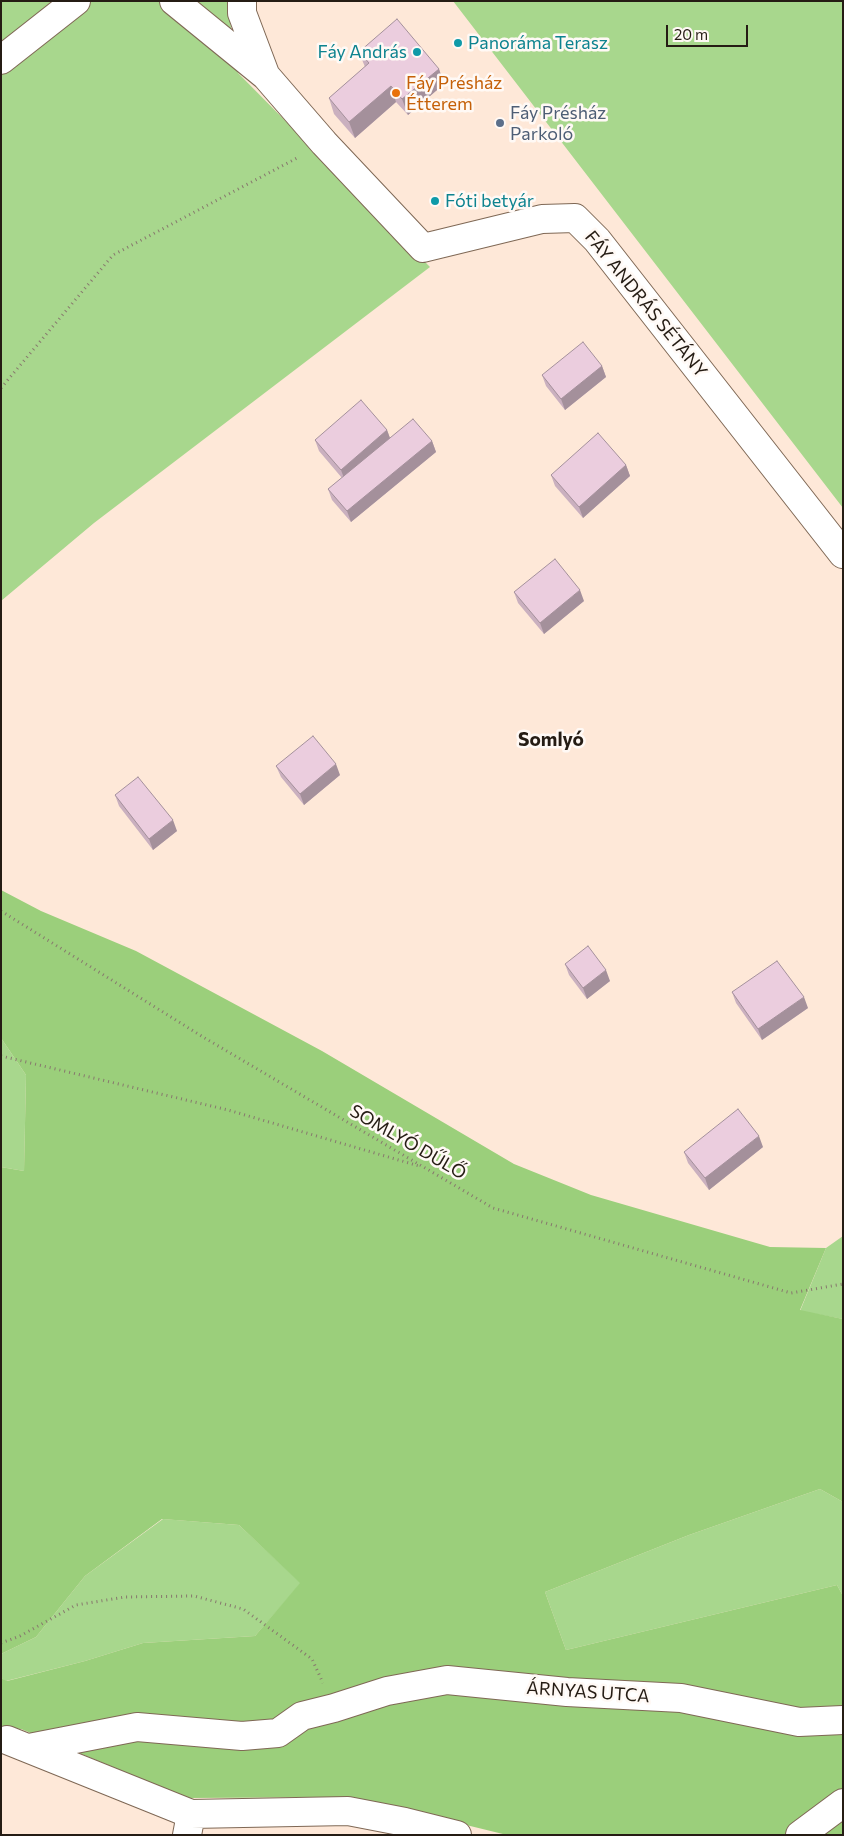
<!DOCTYPE html>
<meta charset="utf-8">
<style>
body{margin:0}
#map{position:relative;width:844px;height:1836px;overflow:hidden;background:#fee8d8;font-family:Commissioner,sans-serif}
canvas{display:block}
.frame{position:absolute;inset:0;border:2px solid #251c14;pointer-events:none}
.scale{position:absolute;left:666px;top:25px;width:82px;height:22px;box-sizing:border-box;border:2px solid #251c14;border-top:0;padding-left:6px;font-size:15px;line-height:18px;white-space:nowrap;color:#251c14;-webkit-text-stroke:4px #fff9f5;paint-order:stroke}
</style>
<div id="map">
<canvas width="844" height="1836"></canvas>
<div class="frame"></div>
<div class="scale">20 m</div>
</div>
<script>
const ctx = document.querySelector('canvas').getContext('2d');
ctx.lineJoin = 'round';
function fill(path, color) {
  ctx.fillStyle = color;
  ctx.fill(path, 'evenodd');
}
function poly(rows) {
  const path = new Path2D();
  for (const r of rows) {
    path.moveTo(r[0], r[1]);
    for (let i = 2; i < r.length; i += 2) path.lineTo(r[i], r[i + 1]);
  }
  return path;
}
function stroke(path, color, width, dash) {
  ctx.strokeStyle = color;
  ctx.lineWidth = width;
  ctx.lineCap = dash ? 'butt' : 'round';
  ctx.setLineDash(dash || []);
  ctx.stroke(path);
}
function label(font, color, halo, rows, align = 'center') {
  ctx.font = font + ' Commissioner,sans-serif';
  ctx.lineWidth = 5;
  ctx.setLineDash([]);
  ctx.textBaseline = 'middle';
  ctx.strokeStyle = halo;
  ctx.fillStyle = color;
  for (const [text, x, y, turn = 0] of rows) {
    ctx.save();
    ctx.translate(x, y);
    ctx.rotate((+turn || 0) * Math.PI / 180);
    ctx.textAlign = isNaN(turn) ? turn : align;
    if (halo) ctx.strokeText(text, 0, 0);
    ctx.fillText(text, 0, 0);
    ctx.restore();
  }
}
const green = poly([
 [1,1,227,1,238,73,430,267,94,523,1,601],
 [453,1,843,1,843,508],
 [1,1038,26,1075,24,1171,1,1167],
 [843,1236,843,1319,800,1311,826,1248],
 [820,1489,843,1502,843,1596,837,1585,566,1650,545,1592,689,1535],
 [163,1519,239,1525,301,1583,255,1636,143,1643,85,1661,6,1681,1,1678,1,1654,36,1637,85,1576]
]);
const forest = poly([
 [1,890,41,911,136,951,322,1051,514,1164,591,1195,770,1247,826,1248,800,1310,843,1319,843,1502,820,1489,689,1535,545,1592,566,1650,837,1585,843,1596,843,1835,507,1835,352,1797,188,1798,21,1729,1,1728,1,1678,7,1681,85,1661,143,1643,255,1636,300,1583,239,1525,162,1519,85,1576,36,1637,1,1654,1,1167,24,1171,26,1075,1,1038]
]);
const path = poly([
 [1,388,113,255,299,157],
 [1,911,203,1037,493,1208,791,1293,843,1284],
 [1,1056,228,1110,419,1166],
 [1,1643,20,1636,76,1605,125,1597,194,1596,243,1609,312,1659,323,1683]
]);
const minor = poly([
 [174,1,266,76,324,143,423,248,542,219,575,218,597,240,843,554],
 [242,1,242,13,265,74],
 [1,60,76,1],
 [7,1740,191,1814],
 [29,1748,137,1727,242,1736,278,1733,302,1716,334,1708,387,1691,447,1680,567,1692,681,1698,799,1722,843,1720],
 [187,1835,191,1814,348,1811,405,1822,457,1835],
 [800,1835,843,1803]
]);
const wall = poly([
 [359,52,439,69,444,84,408,115,396,102,355,138,334,114,329,98,365,67],
 [602,366,606,377,565,410,546,386,542,375],
 [387,430,390,438,432,441,436,452,351,522,332,500,328,489,342,478,319,451,315,440],
 [626,465,630,476,583,518,555,486,551,475],
 [514,592,584,601,544,634,518,603],
 [276,766,340,775,304,805,281,777],
 [115,795,177,831,153,850,119,806],
 [565,964,610,981,587,999,569,975],
 [732,992,808,1008,762,1040,736,1003],
 [763,1147,709,1190,688,1163,684,1152]
]);
const shadedWall = poly([
 [439,69,444,84,408,115,402,99],
 [391,86,396,102,355,138,349,122],
 [602,366,606,377,565,410,561,399],
 [387,430,391,441,345,481,341,470],
 [432,441,436,452,351,522,347,511],
 [626,465,630,476,583,518,579,507],
 [580,590,584,601,544,634,540,623],
 [336,764,340,775,304,805,300,794],
 [173,820,177,831,153,850,149,839],
 [606,970,610,981,587,999,583,988],
 [804,997,808,1008,762,1040,758,1029],
 [759,1136,763,1147,709,1190,705,1178]
]);
const building = poly([
 [397,19,439,69,402,99,391,86,349,122,329,98,369,63,359,52,397,19],
 [583,342,602,366,561,399,542,375,583,342],
 [361,400,387,430,341,470,315,440,361,400],
 [413,419,432,441,347,511,328,489,413,419],
 [598,433,626,465,579,507,551,475,598,433],
 [555,559,580,590,540,623,514,592,555,559],
 [313,736,336,764,300,794,276,766,313,736],
 [138,777,173,820,149,839,115,795,138,777],
 [588,946,606,970,583,988,565,964,588,946],
 [777,961,804,997,758,1029,732,992,777,961],
 [738,1109,759,1136,705,1178,684,1152,738,1109]
]);
const markers = [
 [458,43,5,"#0f9aa8"],
 [417,52,5,"#0f9aa8"],
 [396,93,5,"#e8710a"],
 [500,123,5,"#5c6f8a"],
 [435,201,5,"#0f9aa8"]
];
const cultureNames = [
 ["Panoráma Terasz",468,43],
 ["Fáy András",407,52,"right"],
 ["Fóti betyár",445,201]
];
const foodNames = [
 ["Fáy Présház",406,83],
 ["Étterem",406,104]
];
const serviceNames = [
 ["Fáy Présház",510,113],
 ["Parkoló",510,134]
];
const streetNames = [
 ["FÁY ANDRÁS SÉTÁNY",646,304,51],
 ["SOMLYÓ DŰLŐ",408,1142,30],
 ["ÁRNYAS UTCA",588,1692,4]
];
const neighbourhoodNames = [
 ["Somlyó",551,740]
];
fill(green, '#a8d78d');
fill(forest, '#9bcf7b');
stroke(minor, '#7f6855', 30);
stroke(path, '#87786d', 3, [1, 4]);
stroke(minor, '#fff', 28);
fill(wall, '#cab0bf');
fill(shadedWall, '#a4909b');
fill(building, '#ebcdde');
stroke(building, '#a4909b', 1);
for (const [x, y, r, color] of markers) {
  const dot = new Path2D();
  dot.arc(x, y, r, 0, 2 * Math.PI);
  ctx.fillStyle = color;
  ctx.fill(dot);
  stroke(dot, '#fff9f5', 2);
}
label('18px', '#0d838f', '#fff9f5', cultureNames, 'left');
label('18px', '#c56008', '#fff9f5', foodNames, 'left');
label('18px', '#4e5e75', '#fff9f5', serviceNames, 'left');
label('18px', '#251c14', '#fff9f5', streetNames);
label('bold 19px', '#251c14', '#fff9f5', neighbourhoodNames);
</script>
